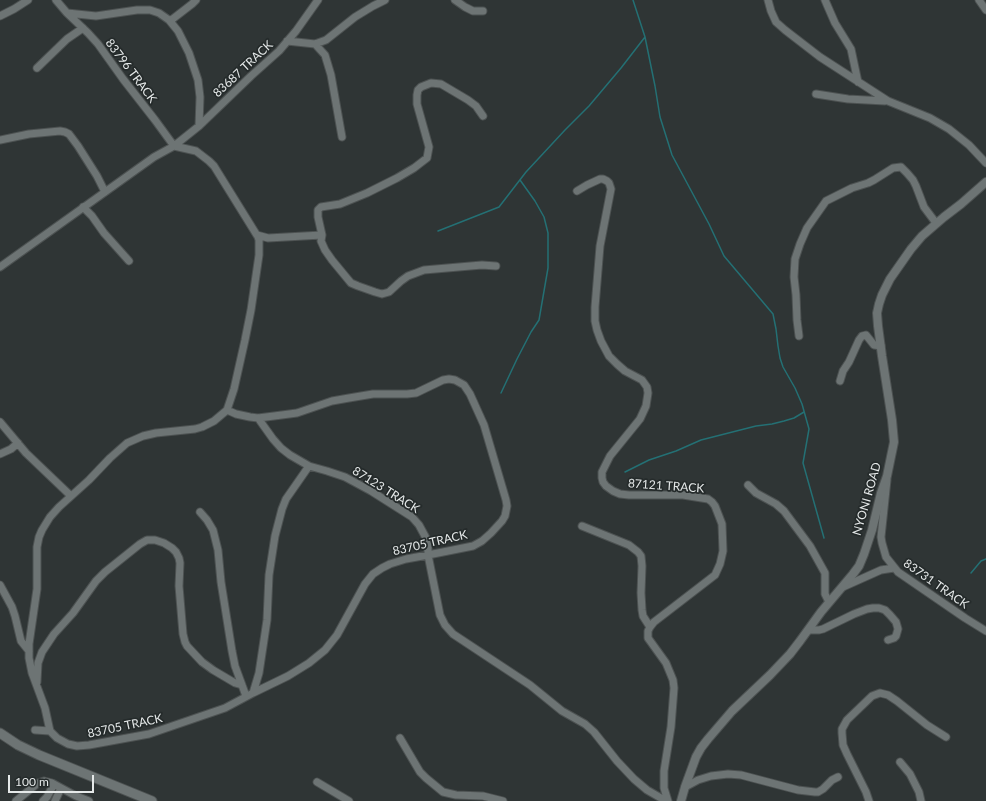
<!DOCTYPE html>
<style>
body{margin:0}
#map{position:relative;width:986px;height:801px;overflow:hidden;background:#2f3535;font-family:Lato,sans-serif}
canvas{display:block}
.scale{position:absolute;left:8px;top:775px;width:86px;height:18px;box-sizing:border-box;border:2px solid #e5e9e9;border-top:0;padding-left:5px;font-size:12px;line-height:14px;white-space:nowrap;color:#e5e9e9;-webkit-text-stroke:3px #252b2b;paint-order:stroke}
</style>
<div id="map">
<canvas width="986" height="801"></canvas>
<div class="scale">100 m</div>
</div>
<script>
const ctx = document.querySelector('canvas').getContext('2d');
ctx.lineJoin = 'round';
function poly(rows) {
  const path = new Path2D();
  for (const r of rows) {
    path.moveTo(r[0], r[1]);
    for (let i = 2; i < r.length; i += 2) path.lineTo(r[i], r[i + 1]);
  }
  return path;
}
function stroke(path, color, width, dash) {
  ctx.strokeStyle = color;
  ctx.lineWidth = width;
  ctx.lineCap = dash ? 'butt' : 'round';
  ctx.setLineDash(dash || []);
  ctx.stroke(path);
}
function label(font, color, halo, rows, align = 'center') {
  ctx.font = font + ' Lato,sans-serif';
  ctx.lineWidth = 3.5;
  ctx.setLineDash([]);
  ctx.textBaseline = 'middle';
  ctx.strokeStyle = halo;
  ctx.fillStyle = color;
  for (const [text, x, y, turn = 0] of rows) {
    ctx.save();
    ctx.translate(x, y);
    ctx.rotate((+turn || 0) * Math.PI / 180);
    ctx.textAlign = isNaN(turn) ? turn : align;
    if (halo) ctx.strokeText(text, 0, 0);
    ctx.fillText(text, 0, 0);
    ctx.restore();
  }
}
const stream = poly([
 [645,37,655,86,660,117,672,155,709,224,724,256,773,314,776,329,778,346,780,358,783,367,795,388,802,404,809,429,803,463,824,538],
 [438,231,499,207,526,172,565,130,589,106,621,68,645,37,633,0],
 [501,393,517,359,531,332,539,320,548,268,548,233,544,217,535,201,520,180],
 [625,472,649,460,676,451,701,440,756,426,772,424,784,421,794,418,804,412],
 [971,573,981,561,986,559]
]);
const minor = poly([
 [56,0,67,13,96,16,137,10,150,10,159,13,169,20,178,31,189,53,198,80,200,97,199,126],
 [455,0,465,7,473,11,483,11],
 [768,0,771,11,776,22,785,30,820,57,888,101,930,118,949,129,969,145,986,163],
 [825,0,828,7,835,23,851,49,858,82],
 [979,0,986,10],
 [67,13,88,33,98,44,123,79,155,120,174,146],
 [0,16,14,9,28,0],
 [170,21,192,4,196,0],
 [287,41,315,44,326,40,355,17,373,6,385,0],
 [315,44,325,55,331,75,342,137],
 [37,68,67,39,83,28],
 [816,94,848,99,885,101],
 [0,140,29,134,60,131,65,132,69,134,78,146,97,176,105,192],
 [577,191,587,185,600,179,603,179,607,181,609,183,611,189,600,246,595,307,595,321,597,330,601,341,609,356,617,364,625,371,642,380,647,387,648,393,646,406,640,419,610,456,602,472,602,478,603,482,606,486,613,491,620,494,629,495,683,495,708,499,712,502,715,506,722,524,723,551,720,564,715,575,654,622,650,627,648,631,648,638,666,663,673,680,674,688,671,727,664,771,664,788,668,801],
 [83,207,92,216,104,233,129,261],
 [257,235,268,238,322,235,318,217,318,210,321,207,340,204,367,193,397,178,414,168,427,158,429,147,417,104,417,95,418,90,421,87,431,83,441,84,468,100,476,106,483,116],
 [322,235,321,241,325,250,332,260,346,277,351,283,358,286,375,292,382,294,389,292,401,281,408,276,424,270,482,265,496,266],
 [0,267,154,157,174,146,199,126,251,76,279,51,296,31,318,0],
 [799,336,797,320,796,295,794,277,795,259,800,244,807,228,826,201,852,188,868,183,874,180,893,168,901,167,907,173,913,180,916,186,924,207,936,223],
 [840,381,843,371,849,362,859,340,862,336,866,335,874,345,881,346],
 [258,418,273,439,281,448,290,455,309,466],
 [0,422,26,453,71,496],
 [0,454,11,449,18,443],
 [887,480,881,537,882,543,886,557,898,572,965,618,986,631],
 [748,485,756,493,776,504,784,511,810,546,825,573,825,594,829,602],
 [200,512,207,520,213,530,218,550,221,582,232,651,235,666,246,696],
 [582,526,629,545,638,552,641,556,642,566,641,593,642,610,643,616,650,627],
 [0,585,12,607,15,616,21,641,29,651],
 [843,587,881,570,894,568],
 [809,630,819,630,823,629,854,614,867,609,873,608,879,608,885,610,890,615,896,622,898,629,896,636,894,638,888,640],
 [37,682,38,663,42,652,54,634,73,613,96,581,105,572,140,544,147,540,155,540,164,543,172,548,176,552,179,558,180,563,179,586,183,634,185,642,187,646,202,662,213,670,235,683,242,685],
 [253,693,259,673,267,620,269,575,275,536,282,509,286,499,293,489,309,466,327,471,345,477,371,491,412,517,419,525,426,538,428,546,428,555,440,615,445,625,453,634,530,685,562,711,585,724,594,732,617,761,634,779,647,790,666,801],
 [35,730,50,731,57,738,68,744,77,746,89,745,149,734,225,708,253,693,288,676,309,663,325,650,337,635,365,584,373,574,382,568,390,564,406,559,428,555,473,546,482,541,491,533,502,521,505,516,507,506,506,500,484,425,470,394,464,385,455,380,449,379,443,380,416,393,407,394,373,394,349,398,332,401,297,413,274,416,258,418,250,417,236,414,227,410],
 [50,731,45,708,32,673,29,658,29,644,37,589,37,547,39,537,42,530,50,517,59,507,89,480,110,458,127,443,143,436,156,433,195,429,202,427,214,421,227,410,234,389,245,340,251,310,259,255,259,240,258,237,214,166,209,161,196,151,174,146],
 [400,738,420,772,426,778,443,792,456,795,483,796,503,801],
 [900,762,910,774,919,792,921,801],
 [317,782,349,801],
 [685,787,698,780,711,776,728,774,741,775,798,790,815,792,818,792,823,789,832,780,838,777],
 [16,801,38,783,44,781,52,783,76,796,89,801],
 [43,801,47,797,54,784],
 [55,801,61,788],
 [869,801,866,792,847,754,843,745,842,733,842,729,847,720,872,696,880,693,888,695,897,701,927,725,946,737]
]);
const tertiary = poly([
 [681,801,685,787,696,757,701,748,708,739,732,711,770,675,790,654,800,641,821,612,853,574,859,566,864,554,872,530,881,493,887,476,894,442,892,420,882,356,878,326,877,313,879,304,882,295,890,279,911,249,922,236,944,217,961,204,986,182]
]);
const secondary = poly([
 [0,733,18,745,39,755,152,801]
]);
const streetNames = [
 ["83687 TRACK",243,69,-43],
 ["83796 TRACK",131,71,53],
 ["87121 TRACK",666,486,4],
 ["87123 TRACK",386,490,32],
 ["NYONI ROAD",867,499,-74],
 ["83705 TRACK",430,543,-13],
 ["83731 TRACK",936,584,35],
 ["83705 TRACK",125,726,-12]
];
stroke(stream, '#247074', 1.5);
stroke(minor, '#4d5252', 9);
stroke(tertiary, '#4d5252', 10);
stroke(secondary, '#4d5252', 11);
stroke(minor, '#6d7474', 7);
stroke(tertiary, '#6d7474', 8);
stroke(secondary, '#6d7474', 9);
label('12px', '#e5e9e9', '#252b2b', streetNames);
</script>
